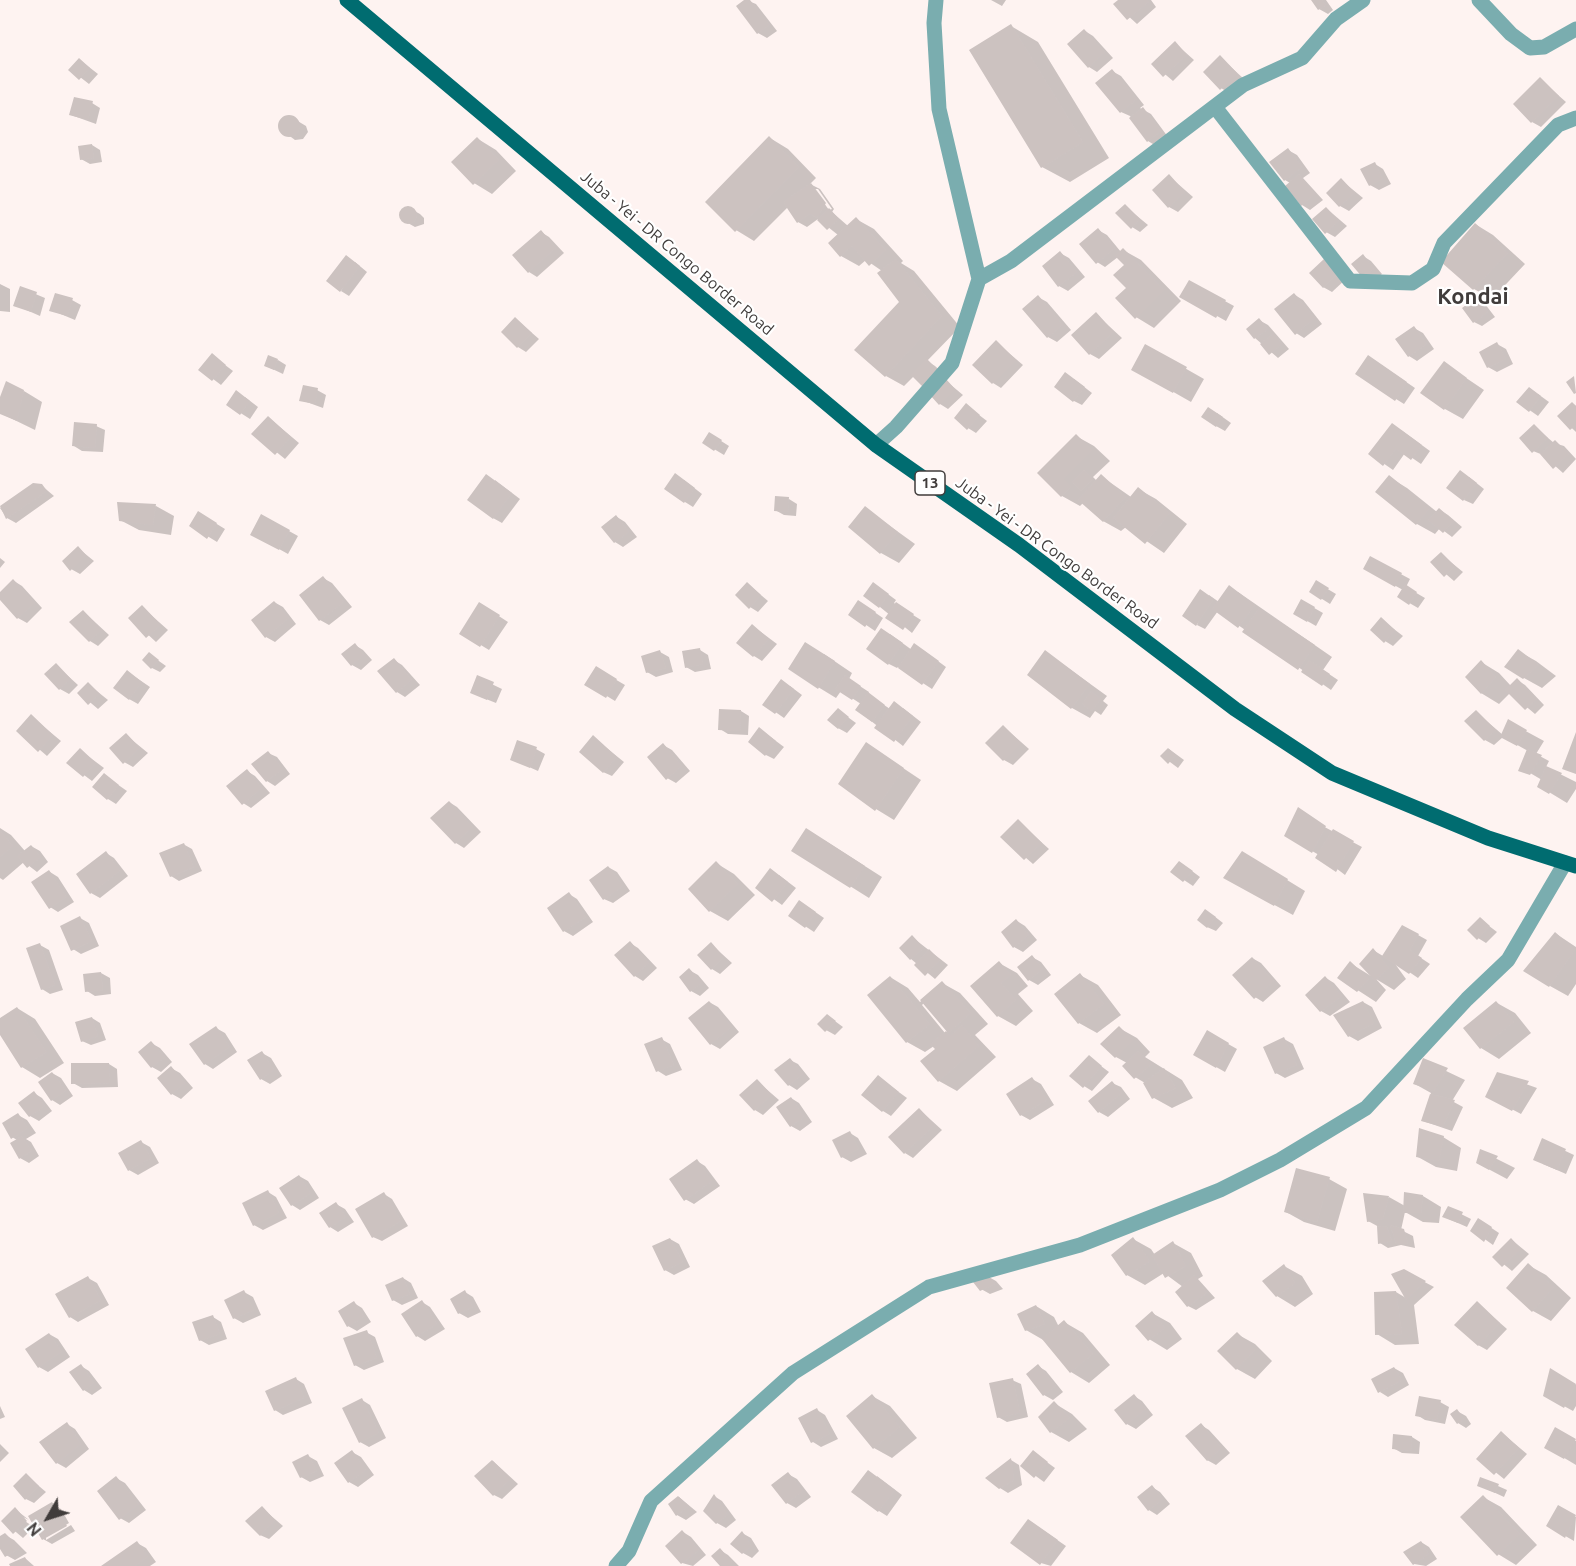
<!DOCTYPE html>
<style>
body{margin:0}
#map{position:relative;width:1576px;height:1566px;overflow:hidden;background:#fef3f1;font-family:Ubuntu,sans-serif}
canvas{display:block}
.north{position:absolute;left:18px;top:1488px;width:60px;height:60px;-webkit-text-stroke:4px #fff;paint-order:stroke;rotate:231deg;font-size:16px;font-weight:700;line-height:24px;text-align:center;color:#403c3b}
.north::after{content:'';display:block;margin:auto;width:21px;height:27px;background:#403c3b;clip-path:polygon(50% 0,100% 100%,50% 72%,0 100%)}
</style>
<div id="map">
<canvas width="1576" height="1566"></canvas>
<div class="north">N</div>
</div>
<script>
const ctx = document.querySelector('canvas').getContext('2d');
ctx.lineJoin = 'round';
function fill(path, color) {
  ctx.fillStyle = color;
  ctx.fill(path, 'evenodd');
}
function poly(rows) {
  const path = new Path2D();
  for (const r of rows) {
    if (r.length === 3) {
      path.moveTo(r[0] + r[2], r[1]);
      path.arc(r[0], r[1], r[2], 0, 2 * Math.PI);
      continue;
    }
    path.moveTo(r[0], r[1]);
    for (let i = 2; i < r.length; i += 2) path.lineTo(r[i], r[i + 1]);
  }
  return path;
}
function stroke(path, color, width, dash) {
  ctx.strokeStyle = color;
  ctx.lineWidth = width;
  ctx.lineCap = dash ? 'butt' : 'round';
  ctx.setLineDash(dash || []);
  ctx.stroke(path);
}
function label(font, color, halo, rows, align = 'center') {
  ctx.font = font + ' Ubuntu,sans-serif';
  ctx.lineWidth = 4.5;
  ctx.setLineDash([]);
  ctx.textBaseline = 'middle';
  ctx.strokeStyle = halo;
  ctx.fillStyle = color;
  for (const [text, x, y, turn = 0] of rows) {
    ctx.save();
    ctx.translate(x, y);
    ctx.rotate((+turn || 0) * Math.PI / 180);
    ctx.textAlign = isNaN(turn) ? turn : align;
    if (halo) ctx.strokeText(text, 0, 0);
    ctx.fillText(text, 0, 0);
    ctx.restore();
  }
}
const shadow = poly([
 [746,0,756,4,777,31,767,38,758,33,738,6],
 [991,0,1006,0,1002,6],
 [1121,0,1151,0,1156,7,1137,24,1115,4],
 [1313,0,1326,0,1333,10,1328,14,1319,9],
 [1011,26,1038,42,1109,158,1070,182,1042,167],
 [1085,31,1093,36,1113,58,1097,72,1089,67],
 [1175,43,1194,60,1173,81,1153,64],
 [1220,57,1244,79,1229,93,1221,88],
 [80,60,98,74,89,84,71,70],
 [1112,71,1121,76,1144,105,1140,108,1151,114,1168,137,1156,146,1148,141,1130,116,1121,112],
 [1540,79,1566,102,1541,127,1532,122],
 [92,103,100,108,96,124,71,115],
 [285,117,291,117,306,126,308,132,303,139,295,140,279,128,280,122],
 [770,138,788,149,816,178,810,184,820,189,834,209,832,212,848,226,856,219,874,229,903,261,901,263,914,271,960,327,927,361,935,366,947,377,945,380,963,395,948,409,940,404,914,376,904,386,886,376,901,302,882,271,866,260,859,266,841,256,838,235,818,219,807,227,798,222,788,207,754,241,736,230],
 [814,189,818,189,832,209,829,210],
 [478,139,496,150,516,171,492,194,474,183],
 [92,145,100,150,102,162,90,164,81,159],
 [1288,150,1297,155,1310,173,1303,178,1323,200,1310,210,1302,205,1290,183,1285,180],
 [1375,164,1383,169,1391,184,1379,190,1370,185],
 [1169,176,1193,197,1178,212,1169,207],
 [1341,180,1363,198,1349,211,1340,206],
 [1125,206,1148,225,1140,232,1132,227],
 [1326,208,1347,226,1335,237,1326,232],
 [404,209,411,209,420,214,424,218,424,224,415,227,406,222,401,217],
 [1475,224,1493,235,1525,264,1492,299,1474,289],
 [1098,230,1107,235,1121,252,1123,250,1141,260,1181,301,1154,328,1136,317,1128,288,1126,265,1118,257,1105,267,1097,262],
 [541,232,549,237,564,253,537,277,529,272],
 [1060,253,1069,258,1085,277,1068,291,1059,286],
 [1363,256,1371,261,1382,274,1372,282,1364,277],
 [1325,260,1346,279,1332,292,1323,287],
 [355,262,367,272,349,296,341,291],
 [1190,282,1234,306,1226,321,1181,296],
 [0,284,10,289,10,312,0,311],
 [21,288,45,298,40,316,15,305],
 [1295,295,1303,300,1322,324,1304,338,1296,333],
 [1038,297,1047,302,1071,330,1057,342,1048,337,1024,310],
 [1477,299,1485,304,1495,317,1482,326,1474,322],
 [72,300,81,305,75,320,51,310],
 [1096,314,1122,338,1099,359,1090,354],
 [516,319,539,339,526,352,518,347],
 [1259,320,1268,325,1289,349,1278,358,1255,338],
 [1414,328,1423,333,1434,349,1417,361,1409,356],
 [996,342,1023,365,1001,388,993,383],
 [1497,344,1506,349,1513,364,1497,372,1488,367],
 [1146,346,1204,379,1191,402,1133,369],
 [212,355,233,371,221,385,200,369],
 [278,360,286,365,283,374,266,366],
 [1377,362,1415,388,1404,404,1396,399],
 [1444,363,1484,390,1463,419,1445,409],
 [1074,379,1092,393,1082,405,1074,401],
 [317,390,326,395,323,408,301,400],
 [24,391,42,402,35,430,0,413,0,402],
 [1538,394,1549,402,1538,416,1518,402],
 [245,397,258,407,250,419,228,405],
 [1572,403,1576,406,1576,432,1559,416],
 [966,405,987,421,976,433,968,428],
 [1217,413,1231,423,1225,431,1216,426],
 [268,417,299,443,285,459,253,433],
 [96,426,105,430,103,452,82,451,74,446],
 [1534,426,1554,443,1564,446,1576,459,1563,473,1543,455,1533,451],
 [1401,430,1430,451,1421,464,1405,453,1393,470,1370,454],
 [1076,436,1094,446,1110,461,1093,477,1097,481,1101,476,1131,497,1138,489,1156,499,1187,524,1164,553,1126,527,1121,531,1103,521,1083,503,1080,506,1062,496,1039,473],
 [718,439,729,446,724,455,704,443],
 [1389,477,1407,488,1437,512,1440,510,1448,515,1462,527,1452,537,1440,528,1435,534,1417,524,1377,491],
 [1469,477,1484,489,1473,504,1464,500],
 [495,480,520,499,502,523,493,518],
 [684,480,702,494,693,507,685,502],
 [33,484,41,485,54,496,16,523,7,518,0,508],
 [789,499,797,504,796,516,784,515,775,510],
 [156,506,174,516,171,535,139,530,120,520],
 [865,508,915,544,899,563,881,553,850,527],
 [262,516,298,536,288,554,252,534],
 [617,517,625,522,637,537,623,547,615,542],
 [207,518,225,529,217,542,191,526],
 [78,548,94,561,80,574,71,569],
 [1441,554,1463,572,1454,581,1432,562],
 [0,558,5,562,0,568],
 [1371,558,1410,579,1406,587,1425,598,1418,608,1399,597,1403,590,1365,569],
 [323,578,332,583,352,607,329,625,320,620,301,596],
 [14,581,22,586,42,608,27,623,18,618,0,598,0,594],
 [1316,582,1336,594,1330,604,1311,592],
 [748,584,768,601,758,612,750,607],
 [881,589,896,600,894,603,921,620,912,633,880,607],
 [1238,592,1332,657,1323,670,1338,680,1331,690,1218,611,1205,629,1197,625,1209,595,1219,602],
 [1302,601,1323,613,1316,626,1295,614],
 [274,602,283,607,296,624,275,642,266,637],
 [142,607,168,630,156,642,130,618],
 [867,607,883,618,875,631,850,614],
 [488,609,508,622,489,650,461,633],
 [83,611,109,635,98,646,90,641],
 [1381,619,1403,636,1393,646,1385,641],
 [753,626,777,644,762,661,754,656],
 [890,634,912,650,923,650,946,667,932,689,898,667,897,668,889,664],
 [355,645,363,650,372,660,361,670,352,665,343,654],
 [700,650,708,655,711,669,695,672,686,667],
 [1518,651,1536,661,1556,676,1542,688,1524,678],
 [660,652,669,657,673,672,656,677,647,672],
 [1046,652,1107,696,1103,701,1108,705,1101,715,1095,711,1090,718,1072,708],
 [149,654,166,666,160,672,152,668],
 [824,654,852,673,849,679,869,692,868,694,890,709,903,708,921,722,903,746,857,710,861,704,841,691,836,698,818,687],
 [394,660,402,665,420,685,405,697,397,692],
 [1481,662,1499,673,1511,686,1517,680,1525,685,1544,705,1535,714,1510,693,1499,704,1481,693],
 [56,665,78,685,69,694,60,689],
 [596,668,625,685,615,701,587,684],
 [128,672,150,687,138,704,129,699],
 [477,677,502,689,496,703,481,697],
 [88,684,108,700,98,709,79,693],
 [790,686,802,695,784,718,764,704],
 [838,710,856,723,847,733,838,728],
 [741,711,749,716,748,735,728,734,720,729],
 [1476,712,1503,735,1509,722,1544,741,1536,754,1549,761,1546,767,1576,782,1576,789,1567,803,1539,786,1542,780,1525,770,1528,751,1503,737,1494,745,1485,740,1467,721],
 [31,716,61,741,47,756,18,731],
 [1004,727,1029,749,1013,765,1004,760],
 [760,729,784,747,774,759,766,755],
 [126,735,148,753,133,767,124,762],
 [593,737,624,762,612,776,603,772],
 [867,744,921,780,894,820,876,809],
 [663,745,672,750,690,771,676,783,667,778],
 [536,749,545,754,538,771,511,759],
 [1169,749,1184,760,1178,768,1162,756],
 [80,750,104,768,92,781,68,763],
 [268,753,277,757,290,774,275,786,267,781],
 [247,771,255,776,270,793,251,808,243,803],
 [104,775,127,791,116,804,108,799],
 [449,802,457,807,481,832,464,848,456,843],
 [1018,821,1049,849,1033,864,1002,837],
 [1319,824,1362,847,1345,875,1319,855,1286,836],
 [0,828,11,835,25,851,31,846,40,851,48,862,37,872,24,862,3,880,0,878],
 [824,840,882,877,869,898,794,851],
 [183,844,192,849,202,871,179,881,171,876],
 [106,853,114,858,128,876,100,898,91,893],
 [716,863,734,874,755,895,728,921,710,911],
 [1261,864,1305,891,1293,915,1243,888],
 [608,867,617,872,630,891,613,903,604,899],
 [1188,868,1200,877,1193,886,1172,872],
 [50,872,58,877,74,902,58,912,50,907],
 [779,875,796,888,782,905,757,887],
 [569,894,577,899,593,922,573,936,564,931,549,909],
 [808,907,824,918,814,932,790,916],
 [1214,916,1223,923,1216,931,1207,927],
 [80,918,89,923,99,946,81,954,73,949],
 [1480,919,1497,932,1486,943,1478,938],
 [1017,921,1025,926,1037,940,1023,952,1014,947],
 [1555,933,1576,947,1576,984,1568,996,1550,986],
 [1418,935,1427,940,1418,956,1430,964,1418,978,1393,961,1406,979,1394,990,1376,979,1386,990,1376,1002,1339,978,1350,963,1371,976,1373,950,1383,956],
 [912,937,948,965,935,979,911,959],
 [630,943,638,948,657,968,643,981,635,976],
 [711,944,732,963,720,974,712,969],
 [40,945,49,950,63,990,50,994,42,989],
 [1032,957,1041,962,1051,975,1038,985,1029,980,1019,967],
 [1252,958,1261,963,1281,986,1263,1002,1255,997],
 [999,963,1017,973,1028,986,1018,994,1033,1011,1016,1026,998,1016],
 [689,970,698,975,709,988,700,996,691,991],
 [101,973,110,978,111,994,95,996,87,991],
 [1080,975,1098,985,1121,1015,1097,1033,1079,1023],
 [890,977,908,988,920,1002,942,983,960,993,988,1024,975,1035,996,1057,957,1091,939,1081,937,1049,934,1046,925,1052,907,1042],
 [924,1003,949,1030,945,1033,922,1005],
 [1326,978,1334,983,1350,1002,1330,1016,1321,1011,1307,995],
 [709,1002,718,1007,739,1032,720,1049,711,1044],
 [1363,1002,1372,1007,1382,1028,1358,1041,1349,1036],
 [1497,1003,1515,1013,1531,1033,1499,1059,1481,1048,1465,1028],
 [17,1008,35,1019,64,1063,40,1078,22,1067,0,1032,0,1020],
 [828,1016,843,1027,835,1035,826,1030],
 [92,1018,100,1023,106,1040,91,1045,82,1041],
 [216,1028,225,1033,237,1052,213,1069,205,1064],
 [1119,1028,1137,1038,1150,1052,1145,1057,1182,1080,1193,1098,1172,1108,1154,1098,1145,1083,1135,1077,1127,1063,1116,1057],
 [1207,1032,1237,1049,1225,1072,1195,1055],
 [661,1039,670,1044,682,1070,666,1076,658,1071],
 [1284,1039,1293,1044,1304,1069,1285,1078,1276,1073],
 [151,1043,160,1048,172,1062,161,1072,152,1067,140,1053],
 [262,1053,271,1058,282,1076,270,1084,261,1079],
 [1089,1057,1109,1072,1092,1091,1084,1086],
 [790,1060,798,1064,810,1079,797,1090,789,1085],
 [1423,1060,1465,1080,1452,1101,1463,1107,1452,1131,1423,1121,1431,1093,1415,1084],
 [109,1064,117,1069,118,1087,82,1088,73,1083],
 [171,1068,180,1073,193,1088,181,1099,172,1094],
 [52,1073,61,1078,73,1096,60,1105,52,1100],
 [1498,1074,1537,1088,1521,1114,1487,1096],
 [878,1077,907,1098,891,1116,883,1111],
 [1032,1079,1041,1084,1054,1105,1030,1120,1021,1115,1008,1094],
 [757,1081,779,1100,763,1115,755,1110],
 [1112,1083,1121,1087,1130,1099,1108,1117,1099,1112],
 [34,1093,42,1098,52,1111,39,1121,30,1116,20,1103],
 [791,1098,799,1103,812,1122,800,1131,791,1126],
 [920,1110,942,1130,913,1158,905,1153],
 [18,1115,27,1120,36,1133,26,1139,31,1142,39,1156,29,1163,20,1158,17,1140,12,1137],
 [850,1133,858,1138,867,1154,851,1162,842,1157],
 [1443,1137,1461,1148,1457,1171,1436,1167,1418,1157],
 [1542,1140,1574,1155,1566,1174,1543,1164],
 [141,1142,150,1147,159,1163,138,1175,129,1170],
 [1481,1151,1515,1168,1507,1179,1477,1163],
 [697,1161,705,1166,720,1186,694,1204,685,1199],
 [299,1176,308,1181,319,1198,300,1210,292,1205],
 [1329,1179,1347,1189,1335,1231,1304,1222,1286,1212],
 [268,1192,276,1197,287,1218,263,1230,254,1225],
 [384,1194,392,1199,408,1226,382,1241,373,1237],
 [1423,1196,1441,1207,1439,1223,1423,1222,1405,1212,1401,1230,1413,1236,1415,1248,1401,1245,1388,1248,1380,1243,1379,1227,1368,1221,1389,1197,1405,1206],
 [336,1204,345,1209,354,1222,338,1232,330,1227],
 [1449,1208,1471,1219,1467,1227,1444,1217],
 [1487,1225,1499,1233,1493,1245,1472,1230],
 [670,1239,679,1244,690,1267,674,1275,665,1270],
 [1133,1239,1151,1249,1155,1255,1173,1243,1191,1253,1203,1276,1198,1279,1215,1298,1196,1310,1188,1306,1183,1287,1164,1273,1145,1285,1127,1275],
 [1512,1240,1529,1254,1512,1271,1495,1257],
 [1528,1265,1546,1275,1571,1298,1551,1321,1533,1311],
 [1284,1266,1302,1276,1313,1294,1295,1307,1277,1296],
 [1404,1271,1434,1287,1414,1305,1419,1344,1395,1345,1377,1334,1396,1292,1406,1298],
 [987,1276,996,1281,1003,1289,990,1294,981,1289],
 [88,1278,97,1283,109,1305,78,1322,70,1317],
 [403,1278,411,1283,418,1298,402,1305,393,1300],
 [244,1292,253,1297,261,1315,243,1323,234,1318,226,1300],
 [465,1292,473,1297,481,1312,468,1318,459,1313],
 [422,1302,430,1307,445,1329,425,1341,417,1336],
 [354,1303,362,1308,371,1322,357,1331,348,1326],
 [1477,1303,1507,1329,1487,1350,1478,1345],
 [1036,1306,1054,1317,1059,1327,1064,1322,1083,1333,1110,1365,1089,1383,1071,1372,1045,1341,1026,1330],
 [1152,1313,1170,1323,1182,1339,1167,1350,1149,1339],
 [213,1317,221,1322,227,1339,209,1345,200,1340],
 [366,1332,375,1337,384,1362,364,1370,355,1365],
 [49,1334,58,1339,70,1357,48,1372,39,1367],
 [1237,1334,1255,1344,1272,1361,1255,1379,1237,1369],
 [81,1366,89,1371,102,1388,92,1395,84,1390],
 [1038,1366,1046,1371,1063,1392,1053,1400,1044,1395,1028,1374],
 [1394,1368,1403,1373,1409,1385,1388,1397,1380,1392],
 [1551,1370,1576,1385,1576,1406,1573,1411,1544,1395],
 [296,1379,304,1384,312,1403,283,1415,275,1410],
 [1012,1380,1021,1384,1028,1417,1007,1422,998,1417],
 [872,1396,890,1406,917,1438,892,1458,874,1448],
 [1134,1396,1142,1401,1153,1415,1136,1429,1127,1424,1116,1410],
 [362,1400,370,1405,386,1438,369,1447,360,1442],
 [1440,1402,1449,1407,1445,1424,1425,1420,1417,1415],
 [1054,1403,1072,1414,1087,1429,1069,1442,1051,1432],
 [0,1406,5,1417,0,1419],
 [817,1410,825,1415,838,1439,821,1447,813,1442],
 [1457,1411,1466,1416,1471,1424,1466,1428,1458,1423],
 [67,1424,75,1429,89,1449,66,1468,57,1463,42,1442],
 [1201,1425,1209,1430,1230,1453,1216,1465,1207,1460],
 [1555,1430,1576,1441,1576,1465,1546,1447],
 [1502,1433,1527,1454,1504,1479,1478,1458],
 [1394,1436,1412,1437,1420,1442,1419,1454,1402,1453,1393,1448],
 [0,1444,9,1453,0,1462],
 [352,1452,361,1457,374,1475,358,1487,349,1482],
 [1033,1452,1055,1468,1044,1482,1022,1466],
 [308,1456,317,1461,324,1476,310,1482,301,1477],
 [1011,1460,1019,1465,1022,1485,1008,1493,1000,1488],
 [493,1461,518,1484,502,1499,494,1495],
 [788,1474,797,1479,811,1497,796,1508,787,1503,773,1485],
 [26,1475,46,1492,34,1503,26,1499],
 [877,1476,902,1495,887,1516,879,1511],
 [116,1478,125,1483,146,1510,129,1523,120,1518],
 [1478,1485,1498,1486,1507,1490,1504,1497],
 [1152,1487,1160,1492,1170,1504,1157,1515,1149,1510],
 [714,1496,722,1501,736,1520,726,1528,717,1523],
 [679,1497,697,1512,686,1520,677,1515,670,1504],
 [1483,1497,1501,1507,1537,1545,1516,1565,1498,1554],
 [52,1504,61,1509,69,1523,46,1537,46,1540,71,1525,75,1531,52,1544,43,1539,35,1526,23,1538,3,1521,15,1509,29,1520,21,1516,20,1518,34,1527],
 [1558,1507,1576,1517,1574,1541,1548,1526],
 [262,1508,283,1526,269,1539,260,1535],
 [1037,1526,1066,1546,1051,1566,1041,1563],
 [683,1532,691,1537,706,1555,693,1566,682,1563,667,1546],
 [742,1533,751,1538,759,1551,752,1558,743,1553],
 [5,1535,14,1540,27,1553,15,1560,6,1555,0,1546,0,1538],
 [1421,1542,1429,1547,1437,1559,1426,1566,1414,1564],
 [137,1543,146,1548,156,1562,150,1566,103,1566],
 [720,1550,728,1555,739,1566,722,1566],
 [25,1558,34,1566,11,1566]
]);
const building = poly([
 [744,0,750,0,770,25,757,34,736,6],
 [1118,0,1147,0,1149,2,1127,20,1113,4],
 [1311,0,1322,0,1326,5,1318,10],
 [1011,24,1083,142,1041,168,969,50],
 [1084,29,1105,52,1088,68,1067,44],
 [1175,41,1187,55,1163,77,1151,64],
 [1220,55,1237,73,1220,90,1203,72],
 [79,58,90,68,79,80,68,70],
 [1112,69,1137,99,1120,113,1095,83],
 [1540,77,1559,96,1531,123,1513,104],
 [74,97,93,101,88,120,69,115],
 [1143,107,1161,131,1147,142,1129,118],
 [289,126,11],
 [769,136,799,167,735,232,705,202],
 [477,137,499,160,473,185,451,162],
 [92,144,94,158,80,160,78,146],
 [1288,148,1302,167,1284,181,1269,162],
 [1375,162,1383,179,1369,186,1360,169],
 [1169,174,1185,192,1168,208,1152,190],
 [1299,174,1315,194,1301,206,1285,186],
 [1341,178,1355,193,1339,207,1326,193],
 [811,183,826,203,817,218,810,214,797,223,783,202],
 [1125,204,1140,219,1131,229,1115,213],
 [408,215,9],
 [1326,207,1339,221,1325,234,1312,219],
 [829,208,839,219,827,230,817,220],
 [856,217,886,250,869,266,852,246,840,257,828,243],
 [1475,223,1508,253,1473,290,1441,262],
 [1098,228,1115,248,1096,264,1079,244],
 [541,230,556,248,528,273,512,255],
 [1123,248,1164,290,1135,319,1115,298,1126,288,1113,275,1124,265,1115,256],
 [1060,251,1077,272,1058,287,1042,266],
 [1363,254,1374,269,1363,278,1351,264],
 [346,255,360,266,340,292,326,281],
 [896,259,942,316,885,377,854,350,899,302,877,273],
 [1324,259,1338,273,1323,288,1309,273],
 [1189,280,1226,300,1216,318,1179,297],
 [20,286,37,292,31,312,13,306],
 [55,293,73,298,67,316,49,311],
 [1294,293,1315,318,1295,335,1274,309],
 [1038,295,1063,325,1047,338,1022,309],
 [1477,297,1488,312,1473,323,1462,308],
 [1096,312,1114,332,1089,355,1071,335],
 [515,317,532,333,517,348,501,332],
 [1259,318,1268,329,1254,339,1246,329],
 [1414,326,1427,344,1408,357,1395,339],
 [1274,333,1282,344,1269,355,1260,344],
 [996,340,1016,360,992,384,972,365],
 [1497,342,1506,359,1487,368,1479,352],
 [1145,344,1187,367,1173,393,1131,370],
 [212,353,226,365,212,381,198,370],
 [268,355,278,359,274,370,264,366],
 [1368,355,1407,382,1395,401,1355,374],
 [927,359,940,372,924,388,911,375],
 [1444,361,1467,378,1444,410,1420,393],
 [1065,372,1085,387,1073,402,1054,387],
 [1574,376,1576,393,1574,394,1566,382],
 [946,379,955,389,939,405,930,395],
 [6,381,24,390,17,421,0,414,0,397],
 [303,385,318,388,315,404,299,401],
 [1529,387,1541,396,1529,412,1516,402],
 [236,390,250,401,240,415,226,405],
 [1572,402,1576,406,1576,425,1570,430,1557,416],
 [966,403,980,415,967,430,954,418],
 [1208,407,1223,417,1216,427,1201,417],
 [268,416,291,437,275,455,251,434],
 [74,422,97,424,95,448,72,446],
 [1392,423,1422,445,1411,460,1396,449,1383,466,1368,454],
 [1534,424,1548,438,1532,453,1519,438],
 [709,432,722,440,714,451,702,443],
 [1076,434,1092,450,1063,479,1071,487,1061,497,1037,473],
 [1555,440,1569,454,1553,469,1540,454],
 [1084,470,1093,479,1081,491,1072,482],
 [1460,470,1477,483,1463,501,1446,488],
 [675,473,695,488,684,503,664,489],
 [486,474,512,493,493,519,467,500],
 [1101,474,1126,497,1103,522,1078,500],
 [1389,475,1430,508,1416,525,1375,492],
 [33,483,42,484,47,491,6,519,0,506],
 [1138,487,1170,513,1145,544,1113,518],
 [775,496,789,497,788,512,774,511],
 [117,502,156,504,153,525,119,521],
 [865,506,898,532,880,554,848,527],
 [1439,508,1454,521,1443,533,1428,520],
 [198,511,217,523,207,539,189,526],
 [261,514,290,530,279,550,250,535],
 [616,515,629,532,614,543,601,527],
 [78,546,86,555,70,571,62,561],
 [1441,552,1455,566,1444,577,1430,562],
 [1370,556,1402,573,1395,587,1363,569],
 [323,576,344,602,319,621,299,595],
 [13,579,35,603,17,619,0,600,0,592],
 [1316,580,1329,588,1321,600,1309,592],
 [747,582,761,595,749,609,735,595],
 [873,582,889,594,879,608,863,596],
 [1405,584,1417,592,1409,605,1397,597],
 [1229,585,1255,605,1238,628,1212,609],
 [1200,589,1214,599,1196,626,1182,616],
 [1301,599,1315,607,1307,622,1293,614],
 [858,600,876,612,865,627,848,615],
 [274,601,289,618,265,638,251,620],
 [479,602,500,615,480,647,459,634],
 [896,602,914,614,903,630,885,618],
 [142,605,161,625,146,638,128,618],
 [1259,608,1315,645,1298,670,1242,632],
 [83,610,102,630,89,642,69,622],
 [1381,617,1395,630,1384,643,1370,630],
 [752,624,769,639,753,657,736,643],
 [881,628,903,643,888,665,866,649],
 [805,642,835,661,818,689,788,669],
 [355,643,364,655,351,666,341,654],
 [914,643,939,661,922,685,898,668],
 [700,648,703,664,685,668,682,651],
 [1518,649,1539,665,1523,679,1504,667],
 [660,650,666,668,646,673,641,656],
 [1045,650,1090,684,1071,709,1027,675],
 [149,652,159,660,151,669,142,660],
 [394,658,412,680,396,693,377,671],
 [1309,660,1330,674,1322,686,1301,672],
 [1481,660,1496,677,1481,694,1465,677],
 [56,663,71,679,59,690,44,674],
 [596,666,617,679,606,698,584,685],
 [127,670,142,682,129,700,113,688],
 [477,675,494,682,487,700,470,693],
 [845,675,861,686,852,700,835,689],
 [1517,678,1537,699,1525,710,1505,690],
 [781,679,794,689,775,714,762,705],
 [88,682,100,694,88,705,77,693],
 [1091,691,1101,699,1092,711,1082,704],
 [868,692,885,705,872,722,855,710],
 [894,701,913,716,894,742,874,728],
 [838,708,849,717,838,729,827,720],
 [719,709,741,710,740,731,718,730],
 [1476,710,1496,730,1484,741,1464,721],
 [31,714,53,735,38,752,16,731],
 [1508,719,1527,730,1517,746,1500,737],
 [1003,725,1021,743,1003,761,985,743],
 [759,727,776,741,765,756,748,742],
 [1576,732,1576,774,1562,769],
 [126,733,140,748,123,764,109,748],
 [593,735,617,757,603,773,579,752],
 [517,740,537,747,530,768,510,760],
 [866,742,904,768,875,811,838,784],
 [663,743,682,766,666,780,647,757],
 [80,748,96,763,83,777,66,763],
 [1168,748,1176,755,1168,764,1160,756],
 [1527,749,1542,755,1530,775,1518,771],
 [268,751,283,769,266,782,251,764],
 [1546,766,1562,773,1549,794,1537,787],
 [247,769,262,788,242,805,226,786],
 [104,773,119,785,107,800,92,787],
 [449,801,473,827,455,844,430,818],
 [1298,807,1326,826,1312,853,1284,836],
 [1018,819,1042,843,1024,860,1000,837],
 [806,828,865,866,850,888,791,851],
 [1333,829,1354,841,1336,872,1315,858],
 [0,830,13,846,0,857],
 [184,843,194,867,170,877,159,853],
 [31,845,41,857,27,868,17,856],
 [106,851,120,871,90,894,76,874],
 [1242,851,1288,879,1274,906,1223,878],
 [716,861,738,884,709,912,688,889],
 [1179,861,1193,871,1183,882,1170,872],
 [608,866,623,886,603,900,589,880],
 [770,868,788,882,772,902,755,888],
 [49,870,67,897,49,909,31,882],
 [569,892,586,917,563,932,547,908],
 [799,900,816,912,805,928,788,916],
 [1205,909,1216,917,1207,928,1197,920],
 [80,916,92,941,71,951,60,926],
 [1480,917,1490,926,1477,940,1467,930],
 [1016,919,1029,935,1013,948,1001,932],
 [1402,925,1419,934,1410,950,1422,958,1409,974,1382,956],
 [1555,932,1575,950,1549,987,1523,971],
 [912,935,924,948,910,960,899,948],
 [630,941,649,963,634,977,614,955],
 [711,942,724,957,711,970,697,955],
 [40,943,55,985,41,990,26,948],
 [1373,948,1389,968,1375,981,1359,964],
 [929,949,940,960,925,976,914,965],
 [1032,955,1043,969,1028,981,1017,967],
 [1252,957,1274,981,1254,999,1232,975],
 [999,961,1011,975,1001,983,1016,1000,997,1017,970,986],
 [1350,961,1369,979,1357,992,1337,978],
 [689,968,702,983,690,992,679,977],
 [101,972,103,990,85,992,83,974],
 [1080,973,1104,1004,1078,1024,1054,994],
 [890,976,930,1024,906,1043,867,995],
 [1325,976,1342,996,1320,1012,1305,995],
 [942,981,971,1013,948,1033,920,1000],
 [709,1001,732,1027,710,1045,688,1018],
 [1363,1001,1374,1023,1348,1037,1333,1015],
 [1496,1001,1514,1022,1480,1049,1463,1028],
 [17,1007,47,1052,21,1068,0,1035,0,1018],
 [827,1014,836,1021,825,1032,817,1024],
 [92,1017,98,1036,81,1042,75,1022],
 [962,1025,979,1046,938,1082,920,1061,935,1049,930,1044,946,1031,950,1036],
 [216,1026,230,1047,204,1065,189,1044],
 [1119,1026,1133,1040,1115,1058,1100,1044],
 [1207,1030,1229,1043,1216,1068,1193,1055],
 [662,1037,674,1065,656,1072,644,1044],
 [1284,1037,1297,1065,1275,1074,1263,1047],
 [151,1041,165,1057,151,1068,138,1052],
 [262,1051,274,1070,260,1080,247,1060],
 [1138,1051,1152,1064,1134,1079,1122,1066],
 [1089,1055,1102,1066,1083,1088,1069,1076],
 [790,1058,803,1074,788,1086,774,1070],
 [1423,1058,1448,1068,1434,1091,1413,1084],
 [71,1063,109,1063,110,1083,71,1084],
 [171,1066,185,1083,171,1095,157,1078],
 [1164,1068,1176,1088,1152,1099,1143,1083],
 [52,1072,66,1091,51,1101,38,1082],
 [1497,1072,1529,1081,1512,1111,1485,1097],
 [878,1075,899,1092,882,1112,861,1095],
 [1032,1077,1047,1100,1020,1116,1006,1094],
 [757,1079,772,1095,754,1111,739,1095],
 [1112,1081,1122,1093,1098,1113,1088,1101],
 [34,1091,45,1106,29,1117,18,1103],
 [1430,1094,1455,1100,1443,1127,1421,1121],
 [791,1097,804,1117,790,1127,776,1107],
 [919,1108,935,1125,904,1154,888,1137],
 [18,1113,28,1128,11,1139,2,1123],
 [1419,1128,1444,1136,1439,1161,1416,1157],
 [850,1131,859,1149,841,1158,832,1140],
 [22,1136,32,1151,19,1159,10,1143],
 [1542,1138,1566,1149,1557,1170,1533,1160],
 [141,1140,151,1158,128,1171,118,1153],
 [1480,1149,1498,1156,1489,1170,1476,1163],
 [697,1159,712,1181,684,1201,669,1179],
 [1296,1168,1330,1177,1317,1222,1284,1212],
 [299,1175,311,1193,291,1206,279,1188],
 [268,1190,279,1213,253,1226,242,1203],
 [384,1192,401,1221,372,1238,355,1209],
 [1404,1192,1423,1195,1421,1213,1403,1213],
 [1363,1193,1389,1196,1383,1219,1367,1222],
 [336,1202,346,1217,329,1228,319,1213],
 [1448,1206,1463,1212,1458,1223,1442,1217],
 [1478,1218,1492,1227,1484,1242,1470,1231],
 [1390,1225,1404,1229,1408,1244,1396,1244],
 [1377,1226,1387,1227,1392,1241,1378,1244],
 [1133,1237,1150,1261,1126,1276,1111,1255],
 [670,1238,683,1262,664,1271,652,1246],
 [1511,1238,1521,1249,1502,1267,1492,1257],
 [1173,1241,1186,1266,1165,1278,1152,1255],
 [1528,1263,1554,1287,1532,1312,1506,1288],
 [1284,1264,1295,1283,1276,1297,1262,1281],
 [1404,1269,1426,1281,1406,1300,1391,1274],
 [987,1274,995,1284,980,1291,973,1282],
 [1194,1275,1207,1293,1187,1307,1175,1292],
 [88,1276,101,1300,69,1318,55,1294],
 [403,1277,410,1294,392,1301,385,1285],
 [244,1290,254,1310,233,1319,224,1300],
 [465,1290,473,1307,458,1314,450,1299],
 [1396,1291,1402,1334,1375,1335,1374,1292],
 [422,1300,437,1324,416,1337,401,1314],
 [354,1301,364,1317,347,1327,338,1311],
 [1477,1301,1500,1323,1478,1346,1454,1325],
 [1036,1305,1045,1324,1025,1331,1017,1314],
 [1152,1311,1165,1328,1148,1341,1135,1326],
 [213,1315,220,1334,199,1341,192,1322],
 [1064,1320,1093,1354,1070,1373,1042,1339],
 [367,1330,377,1358,354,1366,343,1338],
 [1237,1332,1255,1350,1236,1370,1217,1351],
 [49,1333,62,1352,38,1368,25,1349],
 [81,1364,94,1383,83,1391,69,1372],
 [1038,1364,1056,1386,1043,1396,1026,1374],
 [1394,1367,1402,1380,1378,1393,1371,1379],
 [1550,1368,1576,1384,1564,1408,1543,1396],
 [296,1377,304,1398,274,1411,265,1391],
 [1013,1378,1020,1413,997,1418,989,1383],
 [872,1394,900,1427,873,1449,846,1416],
 [1134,1394,1146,1409,1126,1425,1114,1410],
 [1419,1396,1441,1400,1437,1420,1415,1416],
 [362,1398,379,1433,359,1443,342,1408],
 [1054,1401,1070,1418,1050,1433,1038,1417],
 [817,1408,830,1434,811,1443,798,1418],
 [1457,1409,1464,1419,1457,1424,1450,1414],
 [67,1422,81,1444,56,1464,39,1442],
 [1201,1423,1222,1448,1207,1461,1185,1436],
 [1555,1427,1576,1439,1564,1459,1544,1448],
 [1501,1431,1519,1448,1494,1475,1476,1459],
 [1393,1434,1412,1436,1411,1451,1392,1449],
 [352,1450,366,1470,348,1483,334,1463],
 [1033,1450,1048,1462,1034,1478,1020,1466],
 [308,1454,317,1471,300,1478,292,1462],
 [1011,1458,1014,1480,999,1489,985,1478],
 [492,1460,511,1479,493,1496,474,1476],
 [868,1470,895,1490,878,1512,851,1492],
 [788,1472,803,1491,786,1504,771,1485],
 [26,1473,39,1486,25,1500,13,1486],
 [116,1476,139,1504,119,1520,97,1491],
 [1480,1477,1499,1484,1495,1493,1477,1486],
 [1152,1485,1163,1499,1148,1511,1137,1497],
 [714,1494,728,1515,716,1524,703,1511],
 [1483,1495,1520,1534,1497,1556,1460,1517],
 [678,1496,689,1506,676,1516,668,1504],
 [52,1502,67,1526,42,1540,28,1516],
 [1558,1505,1576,1515,1565,1538,1546,1526],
 [262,1506,275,1520,260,1536,245,1521],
 [15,1507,27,1521,13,1534,1,1521],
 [1028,1519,1058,1540,1040,1565,1010,1543],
 [682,1530,699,1550,681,1564,665,1546],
 [742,1531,752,1546,742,1554,730,1544],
 [5,1533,20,1548,5,1557,0,1549,0,1536],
 [137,1541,148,1557,135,1566,101,1566],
 [1421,1541,1429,1554,1413,1565,1403,1552],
 [720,1548,732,1562,728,1566,720,1566,711,1556],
 [25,1557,29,1566,10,1566,9,1564]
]);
const minor = poly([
 [936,0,934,23,939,109,979,279],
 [1479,0,1511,34,1530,48,1544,47,1576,29],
 [1215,107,1350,281,1412,283,1433,269,1444,243,1558,125,1576,118],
 [876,445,896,427,952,363,979,279,1011,261,1243,85,1302,58,1336,19,1363,0],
 [616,1566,629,1551,651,1501,793,1373,929,1287,1080,1245,1220,1190,1280,1160,1366,1108,1467,999,1508,960,1565,863]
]);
const major = poly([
 [347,0,876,445,1019,545,1235,709,1332,773,1488,838,1576,866]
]);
const shields = [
 [930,483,30]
];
const shieldNames = [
 ["13",930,483]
];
const streetNames = [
 ["Juba - Yei - DR Congo Border Road",677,253,40],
 ["Juba - Yei - DR Congo Border Road",1057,553,36]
];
const districtNames = [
 ["Kondai",1473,297]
];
fill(shadow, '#0003');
fill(building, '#ccc2c0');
stroke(minor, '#7aadaf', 15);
stroke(major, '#006c70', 15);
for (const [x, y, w] of shields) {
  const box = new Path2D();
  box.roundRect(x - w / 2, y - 12, w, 24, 4.5);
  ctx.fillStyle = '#fff';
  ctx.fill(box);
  stroke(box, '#403c3b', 1.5);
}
label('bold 15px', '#403c3b', null, shieldNames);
label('16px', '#403c3b', '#fff', streetNames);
label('bold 22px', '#403c3b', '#fff', districtNames);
</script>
